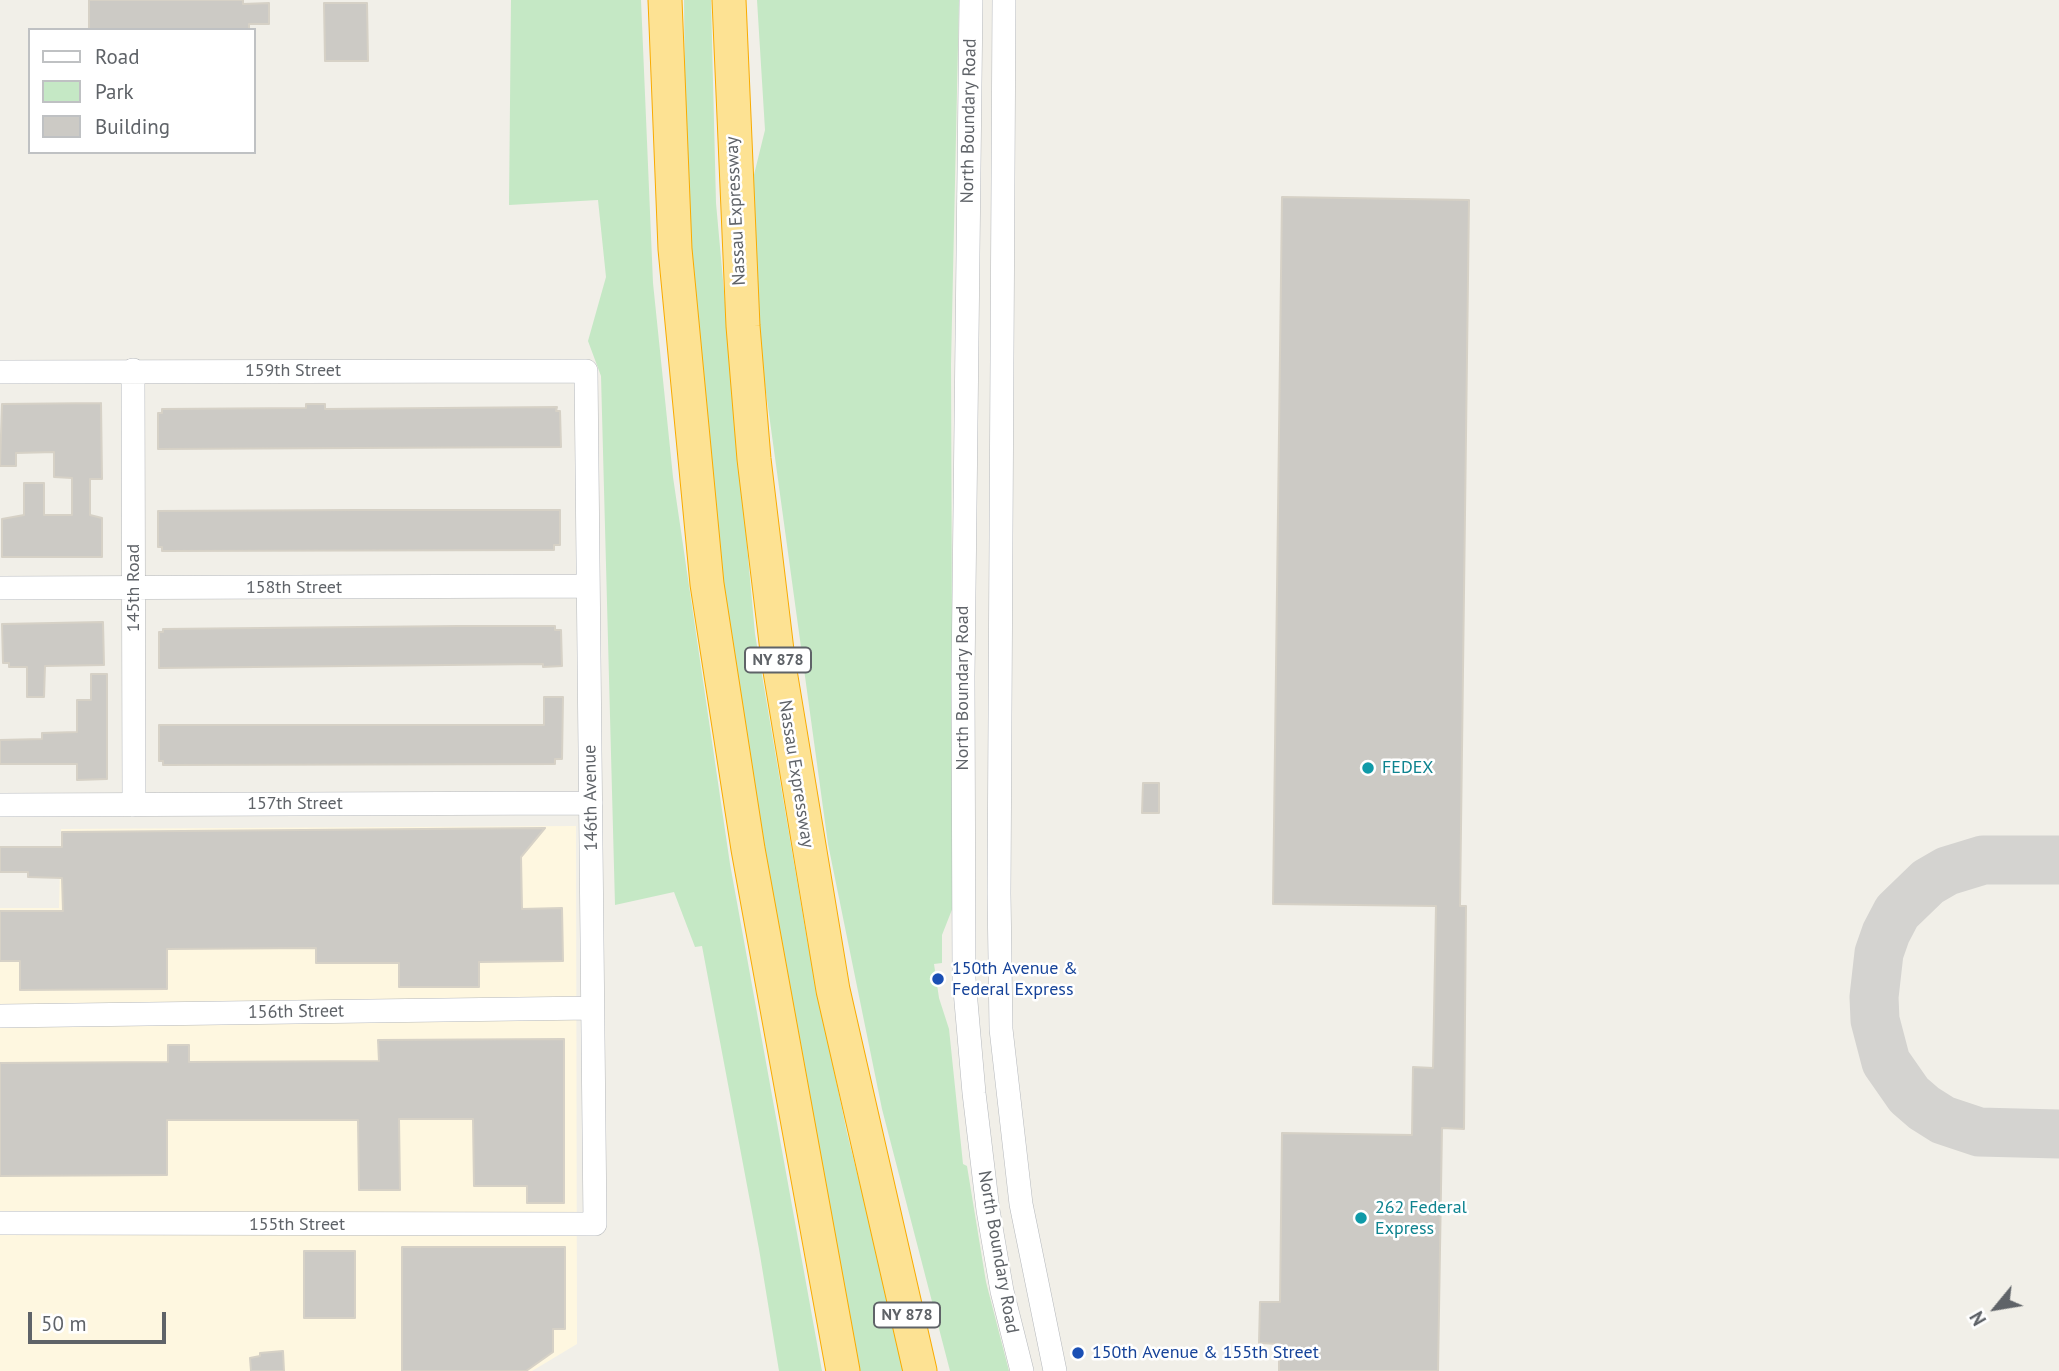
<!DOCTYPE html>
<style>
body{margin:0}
#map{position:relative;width:2059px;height:1371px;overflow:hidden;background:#f1efe8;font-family:"PT Sans",sans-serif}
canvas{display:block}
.legend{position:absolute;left:28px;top:28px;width:228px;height:126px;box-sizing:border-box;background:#fff;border:2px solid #bfc1c3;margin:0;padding:9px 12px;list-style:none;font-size:21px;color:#5f6368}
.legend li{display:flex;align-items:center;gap:14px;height:35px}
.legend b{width:35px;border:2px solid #bfc1c3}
.north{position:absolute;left:1961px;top:1273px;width:70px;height:70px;-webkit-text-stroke:5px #fff;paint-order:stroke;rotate:240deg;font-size:19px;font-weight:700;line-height:28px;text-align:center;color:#5f6368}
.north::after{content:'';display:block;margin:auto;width:24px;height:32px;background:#5f6368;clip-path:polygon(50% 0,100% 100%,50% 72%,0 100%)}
.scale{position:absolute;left:28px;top:1312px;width:138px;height:32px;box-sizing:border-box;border:4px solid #5f6368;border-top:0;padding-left:9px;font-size:21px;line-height:24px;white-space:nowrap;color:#5f6368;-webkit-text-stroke:5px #fff;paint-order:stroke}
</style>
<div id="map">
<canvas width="2059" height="1371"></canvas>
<ul class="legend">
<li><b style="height:9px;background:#fff"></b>Road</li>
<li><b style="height:19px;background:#c5e8c5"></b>Park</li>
<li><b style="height:19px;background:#cccac5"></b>Building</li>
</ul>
<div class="north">N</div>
<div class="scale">50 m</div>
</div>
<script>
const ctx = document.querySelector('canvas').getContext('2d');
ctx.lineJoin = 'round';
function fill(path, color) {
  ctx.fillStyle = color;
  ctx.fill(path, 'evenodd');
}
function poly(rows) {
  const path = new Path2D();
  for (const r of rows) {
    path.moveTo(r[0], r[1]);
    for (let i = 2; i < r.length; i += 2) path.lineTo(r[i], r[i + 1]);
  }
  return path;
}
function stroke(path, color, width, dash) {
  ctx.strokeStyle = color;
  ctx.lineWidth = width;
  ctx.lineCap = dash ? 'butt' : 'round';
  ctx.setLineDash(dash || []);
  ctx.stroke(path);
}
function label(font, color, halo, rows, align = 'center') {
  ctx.font = font + ' "PT Sans",sans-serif';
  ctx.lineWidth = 5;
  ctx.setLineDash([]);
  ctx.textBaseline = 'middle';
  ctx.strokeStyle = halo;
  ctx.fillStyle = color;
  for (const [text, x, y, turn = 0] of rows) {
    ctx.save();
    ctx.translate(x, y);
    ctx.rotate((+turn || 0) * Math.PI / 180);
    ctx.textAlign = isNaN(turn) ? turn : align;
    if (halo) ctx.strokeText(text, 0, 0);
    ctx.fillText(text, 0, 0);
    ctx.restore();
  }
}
const commercial = poly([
 [576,826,577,1344,532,1371,0,1371,0,908,59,908,61,829]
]);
const green = poly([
 [511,0,641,0,653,283,673,477,730,864,822,1371,779,1371,759,1249,702,946,695,947,674,892,615,905,601,376,588,341,606,277,598,200,509,205],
 [684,0,711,0,716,203,755,634,808,945,847,1133,907,1371,855,1371,790,1010,714,527,686,183],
 [757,0,959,0,951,364,953,907,942,935,942,963,934,964,939,998,949,1029,963,1164,967,1166,986,1282,1009,1371,950,1371,882,1109,828,844,762,363,751,187,765,130]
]);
const taxiway = poly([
 [2059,860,1983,860,1947,871,1928,882,1897,912,1886,933,1879,953,1874,997,1875,1020,1886,1062,1909,1095,1924,1108,1943,1120,1979,1132,2059,1134]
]);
const building = poly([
 [89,0,243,0,243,4,269,3,269,24,249,24,249,30,89,30,89,0],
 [324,3,367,3,368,61,325,61,324,3],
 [1282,197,1469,200,1460,906,1466,906,1464,1129,1442,1128,1438,1371,1279,1371,1279,1344,1259,1343,1260,1302,1280,1302,1282,1133,1412,1135,1413,1067,1433,1068,1436,906,1273,904,1282,197],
 [101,403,102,479,90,479,90,515,102,518,102,557,2,557,2,519,24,515,24,483,44,483,44,515,72,515,72,478,54,477,54,452,16,453,16,466,0,466,2,404,101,403],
 [306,404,325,404,325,409,557,407,556,411,560,411,561,447,158,449,158,413,162,413,162,409,306,408,306,404],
 [357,510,560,510,560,545,554,545,554,550,162,551,162,547,158,547,158,511,357,510],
 [103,622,104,665,45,666,44,697,27,697,27,667,9,667,9,663,3,663,2,624,103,622],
 [458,626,555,626,555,630,561,630,562,666,543,667,543,664,159,668,159,632,163,632,163,629,458,626],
 [91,674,107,674,107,779,77,780,77,764,0,764,0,740,42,739,42,733,77,732,77,700,91,700,91,674],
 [544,697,563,697,562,759,555,759,555,764,163,765,163,761,159,761,159,725,544,725,544,697],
 [1143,783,1159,783,1159,813,1142,813,1143,783],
 [545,828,521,857,522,909,562,908,563,961,479,962,479,987,399,987,399,963,316,963,316,948,167,949,167,989,20,990,20,961,0,961,0,911,63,911,62,878,28,877,28,872,0,872,0,847,62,847,62,832,545,828],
 [564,1039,564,1203,527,1203,527,1186,474,1186,473,1119,399,1119,400,1190,359,1190,358,1120,167,1120,167,1175,0,1176,0,1063,168,1062,168,1045,189,1045,189,1062,379,1061,378,1040,564,1039],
 [402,1247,565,1247,565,1329,553,1329,553,1352,526,1371,402,1371,402,1247],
 [304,1251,355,1251,355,1318,304,1318,304,1251],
 [283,1351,284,1371,251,1371,250,1358,260,1356,260,1353,283,1351]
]);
const minor = poly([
 [971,0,963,676,964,979,974,1093,988,1210,1002,1291,1022,1371],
 [1004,0,999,893,1001,1029,1021,1204,1055,1371],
 [133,370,134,805],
 [0,372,586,371,595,1224,0,1223],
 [0,588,588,586],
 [0,805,591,803],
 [0,1016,592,1008]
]);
const highway = poly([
 [665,0,675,249,707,584,748,849,843,1371],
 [729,0,743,326,754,459,778,659,833,990,920,1371]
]);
const markers = [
 [1368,768,7,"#0f9aa8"],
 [938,979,7,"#1a4fb4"],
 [1361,1218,7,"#0f9aa8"],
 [1078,1353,7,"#1a4fb4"]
];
const shields = [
 [778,660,66],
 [907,1315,66]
];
const shieldNames = [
 ["NY 878",778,660],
 ["NY 878",907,1315]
];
const streetNames = [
 ["North Boundary Road",969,121,-89],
 ["Nassau Expressway",736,211,-93],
 ["159th Street",293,371],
 ["145th Road",134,588,-90],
 ["158th Street",294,588],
 ["North Boundary Road",963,688,-90],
 ["Nassau Expressway",796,774,81],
 ["146th Avenue",591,798,-91],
 ["157th Street",295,804],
 ["156th Street",296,1012,-1],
 ["155th Street",297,1225],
 ["North Boundary Road",998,1252,80]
];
const cultureNames = [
 ["FEDEX",1382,768],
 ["262 Federal",1375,1208],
 ["Express",1375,1229]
];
const transitNames = [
 ["150th Avenue &",952,969],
 ["Federal Express",952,990],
 ["150th Avenue & 155th Street",1092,1353]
];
fill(commercial, '#fef7e0');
fill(green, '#c5e8c5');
stroke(taxiway, '#d4d3d0', 49);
fill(building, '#cccac5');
stroke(building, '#d6d1c6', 2);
stroke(minor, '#b5b8bc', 24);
stroke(highway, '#f9ab00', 35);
stroke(minor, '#fff', 23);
stroke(highway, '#fde293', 33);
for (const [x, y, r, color] of markers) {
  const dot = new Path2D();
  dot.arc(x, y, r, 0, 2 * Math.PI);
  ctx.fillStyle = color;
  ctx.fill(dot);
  stroke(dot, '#fff', 2.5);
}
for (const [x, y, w] of shields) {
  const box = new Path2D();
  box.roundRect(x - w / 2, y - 12.5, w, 25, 5);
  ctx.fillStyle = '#fff';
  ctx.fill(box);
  stroke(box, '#5f6368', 2);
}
label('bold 16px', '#5f6368', null, shieldNames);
label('18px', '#5f6368', '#fff', streetNames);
label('18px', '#0d838f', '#fff', cultureNames, 'left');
label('18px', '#164399', '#fff', transitNames, 'left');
</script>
